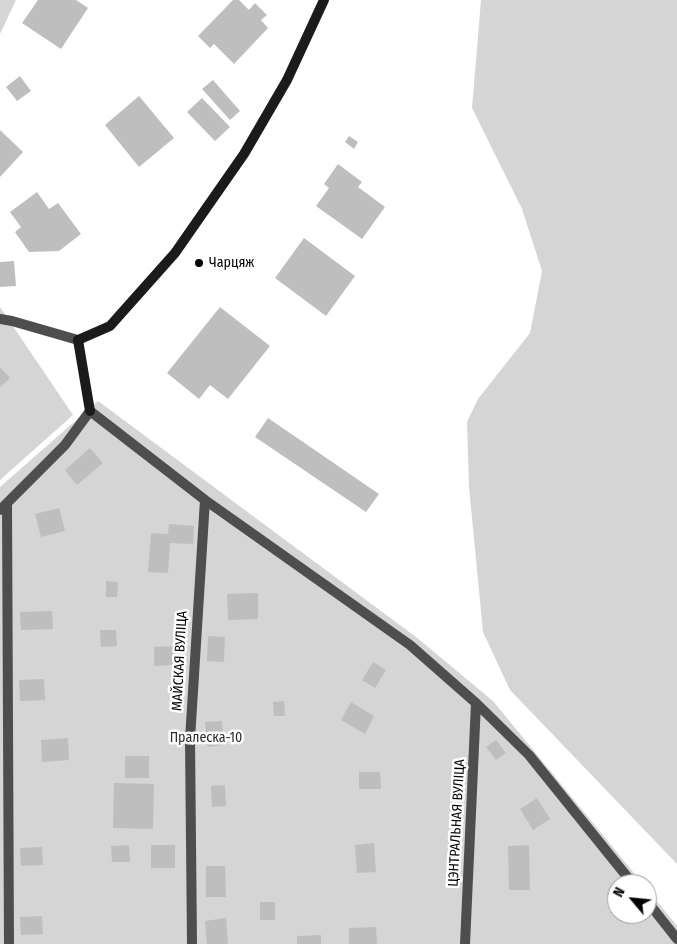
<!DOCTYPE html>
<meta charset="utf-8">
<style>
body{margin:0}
#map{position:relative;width:677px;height:944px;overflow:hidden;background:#fff;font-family:"Fira Sans Condensed",sans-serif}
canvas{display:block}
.north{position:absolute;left:607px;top:874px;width:50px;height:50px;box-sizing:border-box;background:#fff;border:1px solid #999;border-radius:50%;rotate:298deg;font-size:14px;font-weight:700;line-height:20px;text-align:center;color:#000}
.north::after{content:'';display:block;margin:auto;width:18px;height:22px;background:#000;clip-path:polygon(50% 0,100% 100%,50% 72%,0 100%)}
</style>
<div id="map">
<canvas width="677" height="944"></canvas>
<div class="north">N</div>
</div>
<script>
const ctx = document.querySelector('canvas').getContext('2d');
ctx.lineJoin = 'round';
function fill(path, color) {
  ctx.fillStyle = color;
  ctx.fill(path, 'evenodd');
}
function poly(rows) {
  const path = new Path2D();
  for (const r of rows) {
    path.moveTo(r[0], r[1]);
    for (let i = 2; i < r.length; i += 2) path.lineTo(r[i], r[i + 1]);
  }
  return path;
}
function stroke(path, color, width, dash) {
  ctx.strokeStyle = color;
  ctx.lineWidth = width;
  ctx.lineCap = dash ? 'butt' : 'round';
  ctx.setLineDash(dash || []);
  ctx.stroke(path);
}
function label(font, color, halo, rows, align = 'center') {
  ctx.font = font + ' "Fira Sans Condensed",sans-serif';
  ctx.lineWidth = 5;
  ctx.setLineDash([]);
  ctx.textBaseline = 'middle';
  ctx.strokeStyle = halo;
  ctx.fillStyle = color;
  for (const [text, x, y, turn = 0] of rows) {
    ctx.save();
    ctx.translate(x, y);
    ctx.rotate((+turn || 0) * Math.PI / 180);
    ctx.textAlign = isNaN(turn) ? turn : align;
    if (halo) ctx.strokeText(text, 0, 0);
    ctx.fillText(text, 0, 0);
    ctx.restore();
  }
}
const green = poly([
 [0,0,16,0,0,34],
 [481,0,677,0,677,864,510,690,483,632,469,487,467,422,478,399,530,333,542,271,522,209,472,108],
 [0,307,73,415,0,480],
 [98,401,416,637,493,701,643,884,617,884,617,914,647,914,647,889,677,926,677,944,0,944,0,487]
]);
const building = poly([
 [38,0,76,0,88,8,61,49,22,23],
 [233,0,239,0,249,10,255,3,267,15,261,20,268,28,234,64,214,44,210,48,198,36],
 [20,76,31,91,17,101,6,87],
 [213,80,240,111,230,120,202,89],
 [139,96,174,138,139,167,105,125],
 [202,98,230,127,215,141,187,112],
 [0,130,23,152,0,177],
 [349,136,358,142,354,149,345,142],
 [338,164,362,182,358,187,385,207,362,239,316,206,329,188,324,184],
 [37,192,49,209,58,203,81,234,59,251,29,252,15,232,21,227,10,212],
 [304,238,355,276,326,316,275,278],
 [14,261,16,286,0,287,0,262],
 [220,307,270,346,228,399,210,385,199,399,167,373],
 [0,367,10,378,0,387],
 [268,418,379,494,366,512,255,437],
 [90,448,103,463,77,485,65,470],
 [59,508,65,531,41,537,35,514],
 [169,524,194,526,193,544,170,543,168,573,148,572,151,533,168,534],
 [106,581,118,582,117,597,106,597],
 [258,593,258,619,228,620,227,594],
 [52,611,53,629,21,630,20,612],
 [100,630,116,630,117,646,101,647],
 [208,636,225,637,224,662,207,661],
 [173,646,173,665,154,666,154,647],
 [373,662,386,670,375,688,362,680],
 [44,679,45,700,20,701,19,680],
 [284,701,285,716,274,716,273,702],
 [351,702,374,716,365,734,341,720],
 [222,721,224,745,208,747,205,722],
 [68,738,69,760,42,762,41,740],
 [496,740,506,753,496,760,486,747],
 [125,756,149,756,149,778,125,778],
 [359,772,380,772,381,789,359,789],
 [114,783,154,784,153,829,113,828],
 [225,785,226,806,212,807,211,786],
 [537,798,550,819,533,830,520,809],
 [374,843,376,872,357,873,355,845],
 [129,845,130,862,112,862,111,846],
 [151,845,175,845,175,868,151,868],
 [529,845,530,890,509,890,508,846],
 [42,847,43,865,21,866,20,848],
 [206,866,225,866,226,897,206,897],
 [260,902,275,902,275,920,260,920],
 [42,916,43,934,21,935,20,917],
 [226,918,228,944,207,944,205,921],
 [376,927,377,944,349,944,349,928],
 [321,935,321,944,297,944,297,936]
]);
const street = poly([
 [0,319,12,321,78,340],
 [7,504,9,944],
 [0,510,65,445,90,411,205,500,410,645,476,703,529,755,633,884],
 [647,901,677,939],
 [192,944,190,739,205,500],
 [465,944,476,703]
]);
const secondary = poly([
 [90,411,78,340,110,326,175,253,244,154,287,80,324,0]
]);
const markers = [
 [199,263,5,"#000"]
];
const poiNames = [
 ["Чарцяж",209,263]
];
const streetNames = [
 ["МАЙСКАЯ ВУЛІЦА",180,661,-87],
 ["ЦЭНТРАЛЬНАЯ ВУЛІЦА",457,823,-87]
];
const parkNames = [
 ["Пралеска-10",206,738]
];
fill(green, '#d5d5d5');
fill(building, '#bebebe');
stroke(street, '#4e4e4e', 10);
stroke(secondary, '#1b1b1b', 10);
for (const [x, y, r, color] of markers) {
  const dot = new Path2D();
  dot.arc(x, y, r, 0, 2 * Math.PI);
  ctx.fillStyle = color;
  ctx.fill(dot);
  stroke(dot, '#fff', 2);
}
label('14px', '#000', '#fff', poiNames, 'left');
label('14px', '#000', '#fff', streetNames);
label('14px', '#2c2c2c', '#fff', parkNames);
</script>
